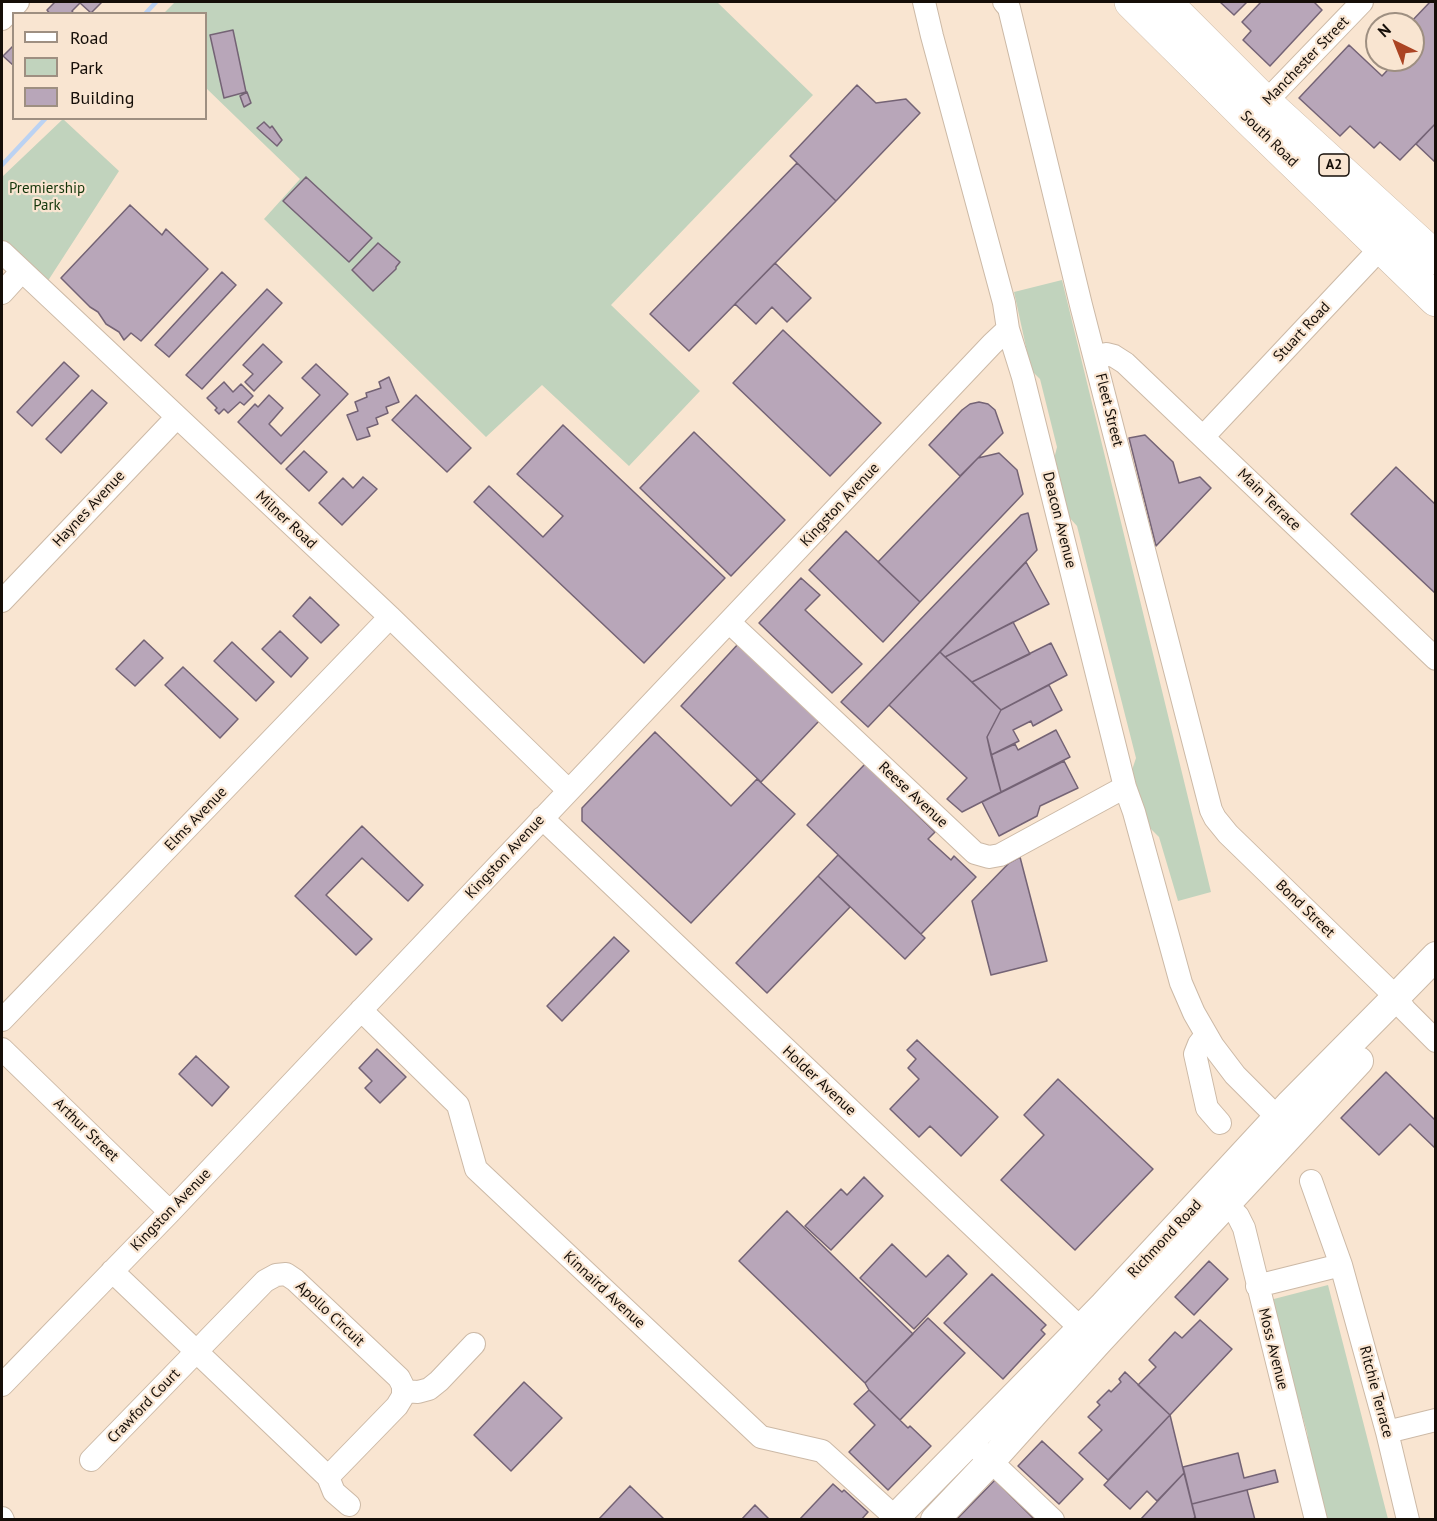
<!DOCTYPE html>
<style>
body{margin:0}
#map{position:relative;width:1437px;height:1521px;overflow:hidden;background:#f9e5d1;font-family:"PT Sans",sans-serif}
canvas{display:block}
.frame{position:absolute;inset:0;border:3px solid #150e08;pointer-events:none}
.legend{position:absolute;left:12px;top:12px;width:195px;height:108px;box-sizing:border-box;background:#f9e5d1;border:2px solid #9e8f81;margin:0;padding:8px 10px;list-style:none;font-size:18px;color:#150e08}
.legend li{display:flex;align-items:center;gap:12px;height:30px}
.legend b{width:30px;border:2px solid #9e8f81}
.north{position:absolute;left:1365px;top:12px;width:60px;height:60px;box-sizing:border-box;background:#f9e5d1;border:2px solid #9e8f81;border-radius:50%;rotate:317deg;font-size:16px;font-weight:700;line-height:24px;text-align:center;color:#150e08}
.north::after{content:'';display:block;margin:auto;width:21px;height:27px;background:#ab4423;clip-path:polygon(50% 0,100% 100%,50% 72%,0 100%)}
</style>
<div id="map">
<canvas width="1437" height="1521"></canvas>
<div class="frame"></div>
<ul class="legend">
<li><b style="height:8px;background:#fff"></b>Road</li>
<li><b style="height:16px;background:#c1d3bd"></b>Park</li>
<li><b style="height:16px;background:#b8a6b9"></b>Building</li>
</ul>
<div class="north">N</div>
</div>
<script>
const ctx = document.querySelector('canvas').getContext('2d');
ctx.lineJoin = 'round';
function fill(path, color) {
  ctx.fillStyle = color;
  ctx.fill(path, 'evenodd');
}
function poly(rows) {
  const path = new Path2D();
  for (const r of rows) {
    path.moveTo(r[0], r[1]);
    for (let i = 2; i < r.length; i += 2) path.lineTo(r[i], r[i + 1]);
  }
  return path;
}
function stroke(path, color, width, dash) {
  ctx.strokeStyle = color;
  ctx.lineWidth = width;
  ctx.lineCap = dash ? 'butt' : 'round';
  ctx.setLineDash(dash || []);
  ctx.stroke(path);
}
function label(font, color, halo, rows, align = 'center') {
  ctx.font = font + ' "PT Sans",sans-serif';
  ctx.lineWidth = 4.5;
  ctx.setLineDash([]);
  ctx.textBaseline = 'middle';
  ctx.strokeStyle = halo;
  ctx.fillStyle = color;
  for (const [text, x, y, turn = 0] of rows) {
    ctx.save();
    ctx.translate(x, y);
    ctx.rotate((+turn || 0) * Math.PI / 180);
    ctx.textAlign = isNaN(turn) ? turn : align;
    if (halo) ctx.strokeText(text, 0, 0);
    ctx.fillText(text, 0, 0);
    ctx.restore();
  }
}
const green = poly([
 [175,2,717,2,813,95,611,305,700,391,629,466,542,385,486,437,264,219,300,179,206,88,206,14,163,14],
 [63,119,119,171,42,290,2,252,2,177],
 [1062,280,1211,892,1178,901,1159,837,1149,827,1132,770,1136,758,1077,526,1068,516,1054,459,1057,447,1040,379,1031,370,1014,292],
 [1328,1285,1388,1519,1325,1519,1312,1463,1307,1432,1270,1300]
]);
const stream = poly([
 [145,14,156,2],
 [2,165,46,118]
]);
const building = poly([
 [55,2,102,2,91,13,80,3,72,11,74,14,50,14,47,10,55,2],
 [1220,2,1247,2,1234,15,1220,2],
 [1261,2,1314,2,1322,10,1270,66,1243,40,1251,31,1242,22,1261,2],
 [1430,2,1436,2,1436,123,1400,160,1380,142,1374,148,1350,126,1340,136,1299,98,1349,45,1382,76,1397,60,1413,60,1413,43,1417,39,1413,35,1413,24,1409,24,1430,2],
 [233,30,246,92,224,98,210,35,233,30],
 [14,45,14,66,3,56,14,45],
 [857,85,876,103,906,99,920,113,836,201,790,156,857,85],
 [247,92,251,103,244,107,240,96,247,92],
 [264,122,270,128,272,126,282,140,277,146,257,128,264,122],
 [1436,123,1436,163,1416,144,1436,123],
 [797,163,836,201,689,351,650,314,797,163],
 [306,177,372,238,349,262,283,201,306,177],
 [130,205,162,235,166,229,208,269,141,341,131,333,124,340,119,332,106,324,98,312,90,307,61,278,130,205],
 [378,243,400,262,396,267,396,269,373,291,352,270,378,243],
 [775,263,811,298,787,322,772,307,756,324,735,304,775,263],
 [222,272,236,285,169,357,155,345,222,272],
 [267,289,282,303,202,389,186,375,267,289],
 [783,330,881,423,830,476,733,383,783,330],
 [263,344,282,362,254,391,245,382,253,374,243,365,263,344],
 [64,362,79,376,32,426,17,412,64,362],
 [316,364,348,394,281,464,238,422,255,404,258,407,269,395,283,408,269,424,281,436,320,395,302,378,316,364],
 [389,377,399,402,386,407,388,413,376,418,378,424,367,428,370,436,357,440,347,415,358,411,355,402,367,397,366,393,381,388,379,382,389,377],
 [224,382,233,392,241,384,253,396,244,405,240,402,228,413,224,409,219,414,215,410,217,408,207,398,224,382],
 [92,390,107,403,61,453,46,439,92,390],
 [416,395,471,448,447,472,392,420,416,395],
 [979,402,988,404,995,410,1003,433,960,476,929,445,962,410,970,404,979,402],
 [563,425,725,578,644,663,474,502,489,486,543,537,563,516,517,474,563,425],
 [694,432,785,520,731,576,640,488,694,432],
 [1145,435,1173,462,1179,483,1200,477,1211,488,1156,546,1129,438,1145,435],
 [304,451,327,472,309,491,286,469,304,451],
 [999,453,1017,470,1023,494,920,602,878,562,978,458,999,453],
 [1396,467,1436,505,1436,594,1351,514,1396,467],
 [363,477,377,489,342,525,319,503,343,478,353,488,363,477],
 [1028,513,1037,550,868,727,841,702,1021,515,1028,513],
 [846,531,920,602,883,642,809,570,846,531],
 [1026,562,1049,604,945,657,940,652,1026,562],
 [801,578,820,595,805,610,862,664,832,693,759,623,801,578],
 [310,597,339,625,321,643,293,616,310,597],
 [1013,622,1030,654,972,682,945,657,1013,622],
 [280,631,308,658,291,677,262,649,280,631],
 [144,640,163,658,135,686,116,669,144,640],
 [232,642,274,682,256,701,214,661,232,642],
 [739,643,819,721,761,782,681,706,739,643],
 [1051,643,1067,675,1001,710,972,682,1051,643],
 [940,652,1001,710,987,737,1001,792,962,812,947,799,967,778,889,705,940,652],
 [183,667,238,719,220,738,165,685,183,667],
 [1049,685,1062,710,1033,726,1031,721,1013,730,1019,741,991,755,987,737,1001,710,1049,685],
 [1056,730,1070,757,1001,792,991,755,1015,744,1018,750,1056,730],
 [655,732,731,806,757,779,795,814,691,923,582,821,582,808,655,732],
 [1064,761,1078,788,1040,806,1037,816,999,836,982,802,1064,761],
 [865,764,935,832,928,839,951,860,954,856,976,877,921,934,807,825,865,764],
 [362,826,423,885,408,901,362,858,326,895,372,939,356,955,295,896,362,826],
 [838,855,925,938,905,959,818,876,838,855],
 [1020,857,1047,961,991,975,972,901,1009,863,1020,857],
 [818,876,850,907,767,993,736,963,818,876],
 [614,937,629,951,562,1021,547,1006,614,937],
 [917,1040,998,1117,961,1156,930,1126,919,1137,890,1109,919,1079,908,1068,916,1059,907,1050,917,1040],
 [377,1049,406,1077,380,1103,365,1088,372,1081,359,1068,377,1049],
 [196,1056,229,1087,212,1106,179,1074,196,1056],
 [1386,1072,1436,1121,1436,1149,1410,1124,1379,1155,1341,1118,1386,1072],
 [1058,1079,1153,1169,1075,1250,1001,1180,1044,1135,1024,1115,1058,1079],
 [864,1177,883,1196,831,1250,805,1226,841,1189,847,1195,864,1177],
 [787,1211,913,1334,865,1383,739,1261,787,1211],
 [892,1244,926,1277,948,1255,967,1274,914,1329,860,1278,892,1244],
 [1209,1261,1228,1279,1194,1315,1175,1297,1209,1261],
 [992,1274,1046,1325,1041,1330,1045,1334,1003,1379,944,1323,992,1274],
 [928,1318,965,1353,900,1420,869,1390,865,1383,928,1318],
 [1200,1320,1232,1349,1170,1415,1138,1385,1156,1367,1149,1360,1175,1332,1182,1338,1200,1320],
 [1125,1372,1170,1415,1108,1480,1079,1453,1102,1430,1088,1417,1100,1405,1097,1402,1109,1390,1111,1392,1121,1382,1119,1379,1125,1372],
 [524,1382,562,1418,511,1471,474,1435,524,1382],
 [869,1390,908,1428,910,1426,931,1446,888,1490,849,1452,875,1425,854,1404,869,1390],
 [1170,1415,1184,1473,1157,1501,1147,1491,1130,1509,1104,1485,1170,1415],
 [1042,1441,1083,1479,1059,1504,1018,1466,1042,1441],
 [1238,1453,1244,1478,1275,1470,1278,1482,1192,1504,1183,1467,1238,1453],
 [1184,1473,1195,1517,1193,1520,1140,1520,1184,1473],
 [995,1480,1035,1520,956,1520,995,1480],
 [833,1484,842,1492,844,1490,868,1512,861,1520,799,1520,833,1484],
 [630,1486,665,1520,598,1520,630,1486],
 [1247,1490,1255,1520,1196,1520,1192,1504,1247,1490],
 [755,1505,770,1520,741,1520,755,1505]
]);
const minor = poly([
 [924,2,932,36,1004,303,1008,329,1023,377,1125,787,1134,812,1181,983,1194,1013,1213,1046,1235,1075,1289,1129],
 [1004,2,1009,8,1081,305,1211,810,1215,818,1228,834,1396,997,1405,1010,1436,1041],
 [2,19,18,2],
 [1256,112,1362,2],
 [2,252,390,617,568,790],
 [2,293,22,271],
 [1096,357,1106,354,1114,356,1125,363,1436,659],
 [1203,437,1391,237],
 [2,601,177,417],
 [729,622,975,853,989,857,1000,855,1125,787],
 [542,818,1093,1340],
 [361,1010,458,1105,476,1169,761,1437,822,1451,898,1520],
 [2,1020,390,617],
 [1206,1035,1199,1044,1195,1054,1207,1108,1220,1123],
 [2,1049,170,1212],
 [1311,1181,1341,1265],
 [1214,1192,1238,1216,1244,1228,1316,1520],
 [112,1271,328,1477,334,1492,349,1505],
 [1257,1286,1341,1265,1387,1432,1408,1520],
 [2,1385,170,1212,992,344,1008,329],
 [403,1391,418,1392,429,1389,439,1381,474,1344],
 [1387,1432,1436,1420],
 [980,1451,1053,1520],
 [91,1460,265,1281,276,1275,286,1274,295,1280,399,1378,403,1386,403,1396,397,1406,328,1477],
 [2,1518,3,1520]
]);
const major = poly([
 [893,1520,1104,1305,1291,1103,1396,997,1436,956],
 [935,1520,991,1461,1097,1343,1359,1061]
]);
const highway = poly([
 [1131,2,1249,119,1436,300],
 [1165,2,1266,103,1436,258]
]);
const shields = [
 [1334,165,30]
];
const shieldNames = [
 ["A2",1334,165]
];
const streetNames = [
 ["Manchester Street",1306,61,-46],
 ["South Road",1269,139,44],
 ["Stuart Road",1302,332,-47],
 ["Fleet Street",1109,410,76],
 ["Main Terrace",1269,500,44],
 ["Kingston Avenue",840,505,-47],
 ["Haynes Avenue",89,509,-47],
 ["Milner Road",286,520,43],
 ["Deacon Avenue",1059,520,76],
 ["Reese Avenue",913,795,43],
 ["Elms Avenue",196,819,-46],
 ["Kingston Avenue",505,857,-47],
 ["Bond Street",1305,909,44],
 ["Holder Avenue",819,1081,43],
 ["Arthur Street",86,1130,44],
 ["Kingston Avenue",171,1210,-46],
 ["Richmond Road",1165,1239,-47],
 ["Kinnaird Avenue",604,1290,43],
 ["Apollo Circuit",330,1314,43],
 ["Moss Avenue",1273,1349,76],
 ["Ritchie Terrace",1376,1392,75],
 ["Crawford Court",144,1406,-46]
];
const parkNames = [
 ["Premiership",47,189],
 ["Park",47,206]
];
fill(green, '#c1d3bd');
stroke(stream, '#bbd2f2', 4.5);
fill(building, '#b8a6b9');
stroke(building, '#746375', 1.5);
stroke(minor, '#ccb9a6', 24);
stroke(major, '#ccb9a6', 30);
stroke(highway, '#ccb9a6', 34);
stroke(minor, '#fff', 22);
stroke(major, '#fff', 28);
stroke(highway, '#fff', 33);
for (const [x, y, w] of shields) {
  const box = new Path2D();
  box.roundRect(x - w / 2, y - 11, w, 22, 4.5);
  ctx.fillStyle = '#f9e5d1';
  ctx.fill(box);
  stroke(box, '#150e08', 1.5);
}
label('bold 14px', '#150e08', null, shieldNames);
label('15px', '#150e08', '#f9e5d1', streetNames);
label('15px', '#13360a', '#f9e5d1', parkNames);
</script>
